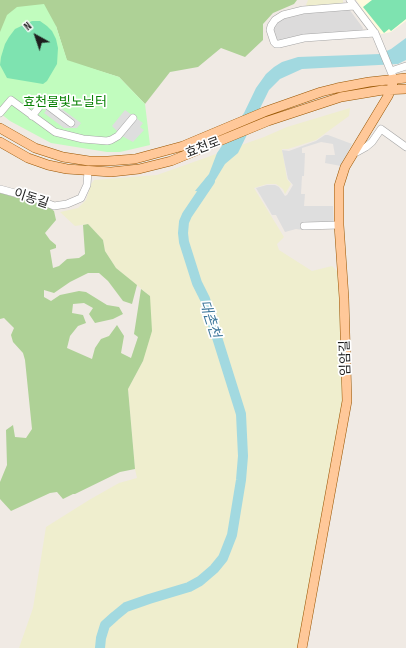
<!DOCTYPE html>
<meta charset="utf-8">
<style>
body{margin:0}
#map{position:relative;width:406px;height:648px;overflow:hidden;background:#f0eae4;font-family:"Sofia Sans Condensed",sans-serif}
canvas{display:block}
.north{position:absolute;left:16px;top:16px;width:40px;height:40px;-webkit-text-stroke:3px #fff;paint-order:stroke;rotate:320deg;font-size:11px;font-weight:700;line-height:16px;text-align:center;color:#1e1e1e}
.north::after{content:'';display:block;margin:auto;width:14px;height:18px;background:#1e1e1e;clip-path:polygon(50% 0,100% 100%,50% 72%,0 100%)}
</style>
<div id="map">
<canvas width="406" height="648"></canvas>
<div class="north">N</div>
</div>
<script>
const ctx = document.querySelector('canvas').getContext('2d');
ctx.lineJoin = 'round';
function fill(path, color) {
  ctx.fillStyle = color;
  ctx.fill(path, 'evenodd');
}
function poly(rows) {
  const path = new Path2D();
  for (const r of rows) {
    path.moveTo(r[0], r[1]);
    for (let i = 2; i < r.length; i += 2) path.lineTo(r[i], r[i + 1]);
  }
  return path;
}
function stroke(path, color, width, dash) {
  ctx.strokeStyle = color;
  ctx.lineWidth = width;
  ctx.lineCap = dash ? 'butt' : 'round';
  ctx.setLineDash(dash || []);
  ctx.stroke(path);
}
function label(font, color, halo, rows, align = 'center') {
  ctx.font = font + ' "Sofia Sans Condensed","Noto Sans KR",sans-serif';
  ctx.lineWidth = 3.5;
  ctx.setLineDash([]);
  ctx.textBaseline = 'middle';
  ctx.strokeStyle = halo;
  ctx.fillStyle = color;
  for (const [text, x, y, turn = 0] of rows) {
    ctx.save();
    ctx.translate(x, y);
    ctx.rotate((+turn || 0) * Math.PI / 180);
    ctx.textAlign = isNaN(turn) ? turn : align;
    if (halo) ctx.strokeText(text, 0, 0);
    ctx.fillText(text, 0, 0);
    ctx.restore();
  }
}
const residential = poly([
 [349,9,363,28,361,33,275,41,271,29,278,20,305,12]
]);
const education = poly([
 [356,0,406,0,406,21,391,32,381,34]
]);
const farmland = poly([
 [308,0,343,0,343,3,342,5,309,8,306,5],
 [350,108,349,116,316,140,288,149,282,149,287,179,291,184,285,194,283,189,276,184,267,184,254,188,284,237,277,244,279,250,312,271,332,266,338,272,344,400,334,444,298,648,19,648,33,608,46,527,89,500,119,483,137,478,135,469,128,389,143,361,150,296,116,268,105,251,103,240,88,224,75,226,60,212,78,208,86,200,91,184,94,180,157,175,264,137,287,127]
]);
const forest = poly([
 [0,0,297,0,294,4,273,13,263,24,263,40,245,57,221,48,198,67,170,72,145,104,119,77,67,61,56,26,0,32],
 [0,193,47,206,54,211,56,220,45,233,50,240,56,245,56,248,50,250,53,268,59,266,67,259,79,258,85,254,83,225,88,224,103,240,105,251,116,268,137,285,132,304,123,301,108,281,99,273,88,273,70,282,54,293,44,290,44,297,51,301,60,295,79,291,86,292,107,305,119,307,123,314,113,319,95,323,89,314,93,308,84,303,73,304,72,313,83,315,86,323,78,326,70,336,67,348,92,359,95,348,101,339,109,336,117,325,124,336,121,353,131,358,138,337,134,334,141,289,150,296,152,331,143,361,128,389,135,469,120,472,75,494,73,494,63,499,57,492,50,493,11,511,0,499,0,482,7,465,6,430,13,425,15,437,26,438,32,429,25,360,23,353,13,342,11,335,14,328,4,318,0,319]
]);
const park = poly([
 [44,4,56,26,67,60,119,77,145,104,150,145,120,152,107,152,51,143,10,121,0,113,0,32,7,15,17,7]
]);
const pitch = poly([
 [372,0,406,0,406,19,391,31,389,29,384,33,363,7],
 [32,21,40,21,47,26,52,31,56,39,58,48,57,64,47,81,43,84,7,78,0,65,1,57,5,44,9,37,15,29]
]);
const parking = poly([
 [44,96,81,123,77,128,64,128,44,113,46,111,44,108,34,110],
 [125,110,143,123,140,127,144,130,133,142,122,136,112,126],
 [325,135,328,135,352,144,341,166,325,163,326,155,335,155,333,144,321,142,302,148,302,153,305,153,304,176,302,176,301,194,305,194,304,206,333,206,334,227,303,230,296,229,285,232,276,215,272,215,256,188,267,185,275,185,279,187,285,196,287,195,293,185,288,179,282,150,289,151,297,148,316,141]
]);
const water = poly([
 [406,38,406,60,398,64,302,69,280,79,269,90,238,153,225,164,208,192,195,191,209,174,217,153,244,113,256,88,266,74,274,67,282,62,298,57,380,54,391,49]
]);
const river = poly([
 [100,648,101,638,105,625,115,616,126,607,149,599,189,587,200,581,214,569,223,558,232,535,241,480,243,456,241,414,205,299,197,283,184,242,183,233,184,222,187,215,210,181]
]);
const minor = poly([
 [350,0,375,33,394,79],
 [354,6,303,10,283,15,275,20,271,26,270,30,274,42,276,44,279,44,304,38,375,33],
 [391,71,406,66],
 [0,113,11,100,55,132,83,139,107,141,111,140,118,136,133,118],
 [32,116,43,102,71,123],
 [353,153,357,152,366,147,372,142,381,129,406,147],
 [0,189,37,199,54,206,67,204,81,198,87,185,88,171],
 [304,226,339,225]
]);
const major = poly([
 [0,128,35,148,63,157,89,161,108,161,135,159,183,146,264,112,321,92,337,88,369,82,406,78],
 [0,142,28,158,48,165,67,169,111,172,139,169,171,161,268,121,341,97,383,90,406,89],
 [302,648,347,401,344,298,339,225,339,186,345,167,388,96,391,89,394,79]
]);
const parkNames = [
 ["효천물빛노닐터",65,103]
];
const streetNames = [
 ["효천로",203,148,-21],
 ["이동길",31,199,18],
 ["임암길",346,358,-92]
];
const waterNames = [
 ["대촌천",209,319,72]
];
fill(residential, '#dcdbdb');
fill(education, '#fffbdd');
fill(farmland, '#efeece');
fill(forest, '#aed196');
fill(park, '#c1fcbe');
fill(pitch, '#7ee3b0');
fill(parking, '#dedede');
fill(water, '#a2d9e0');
stroke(river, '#a2d9e0', 10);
stroke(minor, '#a5a5a5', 8);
stroke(major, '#985500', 10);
stroke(minor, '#fff', 7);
stroke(major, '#ffc899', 9);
label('13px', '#0a8206', '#fff', parkNames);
label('13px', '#1e1e1e', '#fff', streetNames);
label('italic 14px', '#3e779b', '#fff', waterNames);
</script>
